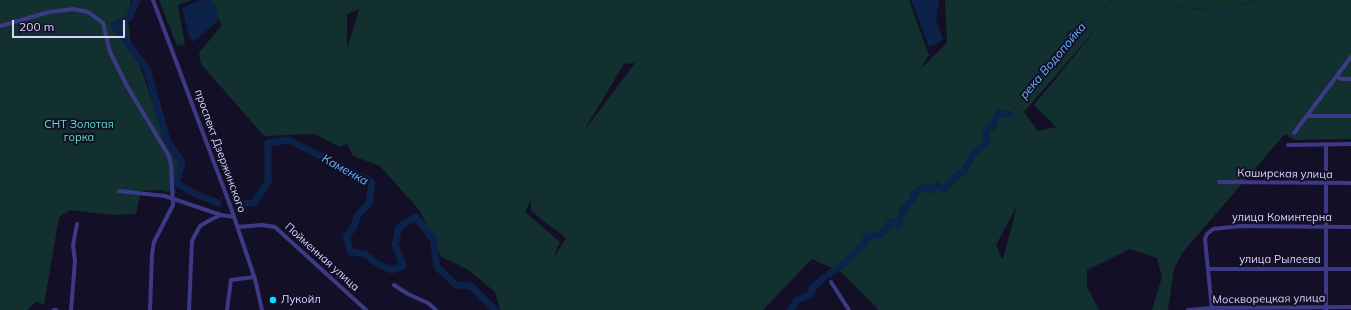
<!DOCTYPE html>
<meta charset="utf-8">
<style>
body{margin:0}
#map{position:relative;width:1351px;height:310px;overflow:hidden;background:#130f26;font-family:Mulish,sans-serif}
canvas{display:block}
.scale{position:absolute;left:12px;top:20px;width:113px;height:18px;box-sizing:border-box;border:2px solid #d9d4ff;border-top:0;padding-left:5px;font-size:12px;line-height:14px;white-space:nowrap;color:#d9d4ff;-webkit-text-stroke:3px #130f26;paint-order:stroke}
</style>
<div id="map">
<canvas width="1351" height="310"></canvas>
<div class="scale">200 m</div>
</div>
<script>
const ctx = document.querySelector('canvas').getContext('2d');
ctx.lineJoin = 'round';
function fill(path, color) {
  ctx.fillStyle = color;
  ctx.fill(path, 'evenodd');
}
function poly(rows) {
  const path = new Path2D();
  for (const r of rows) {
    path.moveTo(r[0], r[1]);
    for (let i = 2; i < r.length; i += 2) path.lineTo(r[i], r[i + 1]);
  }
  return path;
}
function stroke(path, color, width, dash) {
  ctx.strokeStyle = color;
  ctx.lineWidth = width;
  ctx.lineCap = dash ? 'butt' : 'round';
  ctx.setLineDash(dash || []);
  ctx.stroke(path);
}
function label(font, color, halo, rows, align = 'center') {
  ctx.font = font + ' Mulish,sans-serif';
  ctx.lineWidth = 4;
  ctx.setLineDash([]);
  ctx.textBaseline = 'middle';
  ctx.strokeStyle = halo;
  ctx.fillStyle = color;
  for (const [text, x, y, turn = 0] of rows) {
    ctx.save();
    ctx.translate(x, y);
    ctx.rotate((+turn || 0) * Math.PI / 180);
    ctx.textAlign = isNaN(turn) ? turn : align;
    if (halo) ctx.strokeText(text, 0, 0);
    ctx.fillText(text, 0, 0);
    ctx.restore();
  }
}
const green = poly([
 [0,0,131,0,128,22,130,38,157,114,183,164,174,186,177,194,160,190,141,191,136,214,112,215,70,210,59,217,44,305,36,302,27,310,0,310],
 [159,0,192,0,178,5,185,44,177,46],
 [208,0,909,0,929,55,919,70,947,43,945,0,1351,0,1351,139,1294,140,1285,134,1182,253,1174,269,1168,310,1152,310,1162,277,1157,258,1130,249,1087,270,1087,287,1099,310,879,310,841,272,812,259,763,310,500,310,495,292,467,269,441,257,420,211,380,166,353,156,347,144,340,147,315,134,264,136,201,64,199,53,222,25],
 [359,9,359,10,347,49,347,14],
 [1102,22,1034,105,1056,127,1038,131,1024,112],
 [635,63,587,127,586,127,624,64],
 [531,200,531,211,566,238,553,259,560,242,525,212],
 [1017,206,1003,259,1002,259,996,245]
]);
const water = poly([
 [200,0,211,0,216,5,218,21,193,42,189,36,182,8],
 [911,0,939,0,936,19,943,40,929,47]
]);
const stream = poly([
 [1172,0,1178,7,1209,10,1227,15,1241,5,1257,0],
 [1013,110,1078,27,1113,0]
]);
const river = poly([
 [137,0,129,18,114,25,147,69,167,140,182,163,176,183,198,195,218,203],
 [237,203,254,203,268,182,268,143,289,140,372,182,369,203,358,215,353,228,346,237,351,252,365,254,379,265,392,270,403,266,395,244,399,227,416,217,433,239,437,267,456,285,471,286,495,310],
 [829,274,846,262,864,244,867,237,882,234,891,222,899,224,900,218,904,209,913,199,914,193,924,187,931,190,937,185,944,189,959,174,964,172,973,154,982,147,987,140,986,130,992,127,997,116,1000,113,1009,114],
 [790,310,797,300,810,295,812,289,823,278]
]);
const minor = poly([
 [153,0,230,205,255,279,262,310],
 [0,26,49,12,73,9,88,12,103,23,110,52,127,86,169,156,171,165,173,205,154,242,152,254,150,310],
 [1337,76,1341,79,1351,79],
 [1307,116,1351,116],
 [1294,133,1351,57],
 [1326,144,1326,310],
 [1288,145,1351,144],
 [1219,182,1351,183],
 [119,191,165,196,221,215],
 [238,227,262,225,275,227,366,310],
 [1208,269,1351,269],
 [831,282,849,310],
 [394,285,408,294,428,303,436,310],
 [54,310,56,310],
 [71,310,75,261,73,245,77,224],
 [189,310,192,241,195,235,200,226,212,219,221,215,234,217],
 [227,310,231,280,254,277],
 [1188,310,1212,308,1351,307],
 [1212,310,1205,239,1207,234,1213,229,1241,226,1351,227]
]);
const markers = [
 [273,300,4,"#00e5ff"]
];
const parkNames = [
 ["СНТ Золотая",79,125],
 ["горка",79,138]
];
const streetNames = [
 ["проспект Дзержинского",220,151,70],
 ["Каширская улица",1285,174,1],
 ["улица Коминтерна",1282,218],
 ["Пойменная улица",322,257,42],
 ["улица Рылеева",1280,260],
 ["Москворецкая улица",1269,299,-1]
];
const poiNames = [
 ["Лукойл",281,300]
];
const waterNames = [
 ["река Водопойка",1053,61,-50],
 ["Каменка",345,170,29]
];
fill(green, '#12302f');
fill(water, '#0c2248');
stroke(stream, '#0c2248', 1);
stroke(river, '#0c2248', 7);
stroke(minor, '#3d3a85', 4);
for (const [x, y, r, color] of markers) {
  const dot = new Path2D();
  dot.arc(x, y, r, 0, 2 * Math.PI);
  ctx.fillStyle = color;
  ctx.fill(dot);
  stroke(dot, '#130f26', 1.5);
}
label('11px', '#5fe0c0', '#130f26', parkNames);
label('11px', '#d9d4ff', '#130f26', streetNames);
label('11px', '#d9d4ff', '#130f26', poiNames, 'left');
label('italic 12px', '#62b6ff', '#130f26', waterNames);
</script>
